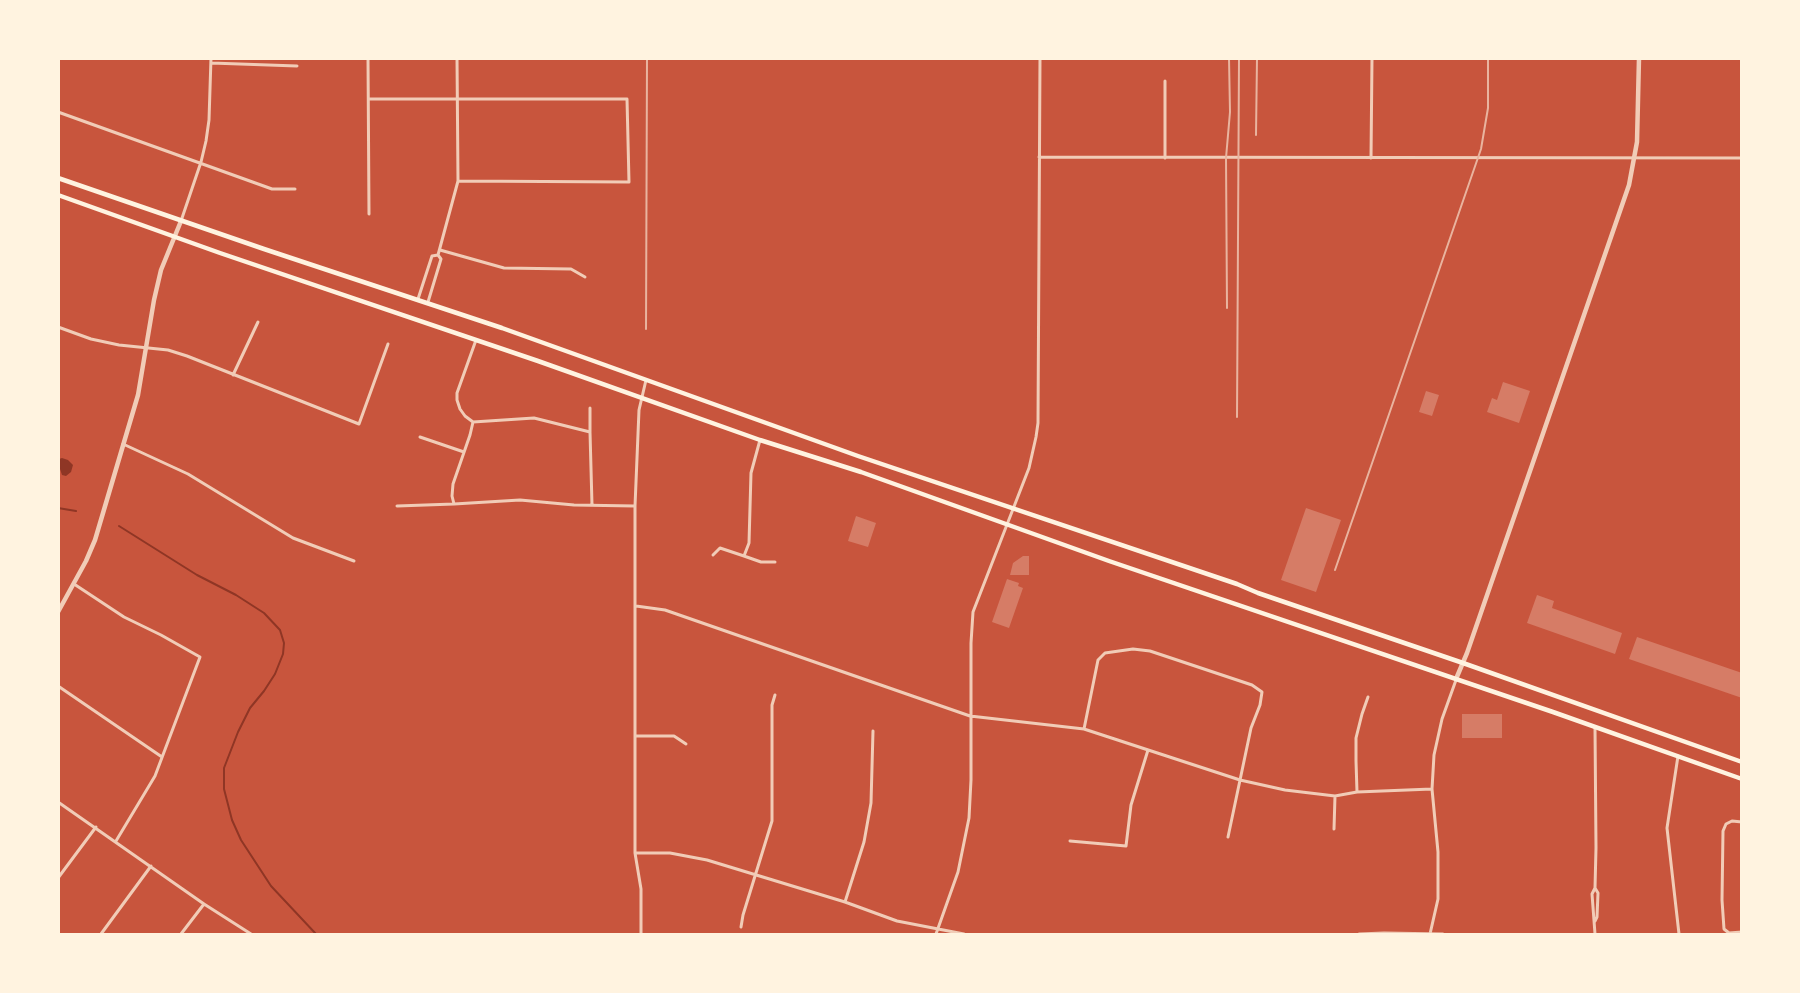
<!DOCTYPE html>
<style>
body{margin:0}
#map{position:relative;width:1800px;height:993px;overflow:hidden;background:#c8553d;font-family:Karla,sans-serif}
canvas{display:block}
.frame{position:absolute;inset:0;border:60px solid #fff3e0;pointer-events:none}
</style>
<div id="map">
<canvas width="1800" height="993"></canvas>
<div class="frame"></div>
</div>
<script>
const ctx = document.querySelector('canvas').getContext('2d');
ctx.lineJoin = 'round';
function fill(path, color) {
  ctx.fillStyle = color;
  ctx.fill(path, 'evenodd');
}
function poly(rows) {
  const path = new Path2D();
  for (const r of rows) {
    path.moveTo(r[0], r[1]);
    for (let i = 2; i < r.length; i += 2) path.lineTo(r[i], r[i + 1]);
  }
  return path;
}
function stroke(path, color, width, dash) {
  ctx.strokeStyle = color;
  ctx.lineWidth = width;
  ctx.lineCap = dash ? 'butt' : 'round';
  ctx.setLineDash(dash || []);
  ctx.stroke(path);
}
const water = poly([
 [62,458,68,460,73,465,71,472,66,476,62,475,59,466,59,459]
]);
const stream = poly([
 [58,508,76,511],
 [119,526,197,575,236,595,264,613,280,630,284,643,283,654,275,674,264,691,250,708,238,732,224,768,224,789,232,820,241,840,271,886,316,934]
]);
const building = poly([
 [1503,382,1530,391,1519,423,1487,412,1492,398,1497,400],
 [1426,391,1439,395,1432,416,1419,412],
 [1306,508,1341,520,1316,592,1281,580],
 [856,516,876,523,868,547,848,541],
 [1023,556,1029,556,1029,575,1010,575,1013,563],
 [1007,579,1019,583,1018,586,1023,588,1009,628,992,622],
 [1537,595,1554,601,1552,608,1622,633,1615,654,1527,623],
 [1637,637,1742,673,1742,698,1629,659],
 [1462,714,1502,714,1502,738,1462,738]
]);
const minor = poly([
 [368,58,369,214],
 [211,63,297,66],
 [1165,81,1165,158],
 [369,99,627,99,629,182,458,181],
 [58,112,272,189,295,189],
 [1039,157,1742,158],
 [1371,158,1372,58],
 [181,221,201,162,206,141,209,120,211,58],
 [440,250,504,268,571,269,585,277],
 [418,299,432,256,438,255],
 [428,302,441,259,438,255,458,181,457,58],
 [58,327,91,339,119,345,168,350,187,356,359,424,388,344],
 [476,340,457,393,457,400,460,409,465,416,473,422,534,418,590,432,592,505],
 [233,375,258,322],
 [473,422,470,435,453,484,452,496,454,504,520,500,574,505,635,506],
 [590,432,590,408],
 [420,437,464,452],
 [123,444,188,474,293,538,354,561],
 [397,506,454,504],
 [713,555,720,548,744,556,749,543,751,473,760,440],
 [744,556,761,562,775,562],
 [74,584,124,617,161,635,200,657,155,776,116,841],
 [636,606,665,610,970,716,1084,729,1240,780,1285,790,1335,796,1357,792,1432,789],
 [58,686,162,757],
 [1084,729,1098,660,1105,653,1133,649,1150,651,1252,685,1262,692,1260,705,1251,728,1228,837],
 [635,736,674,736,686,744],
 [1678,756,1667,828,1679,934],
 [1357,792,1356,761,1356,738,1362,714,1368,697],
 [58,802,204,904,251,934],
 [1742,822,1732,821,1726,824,1723,831,1722,900,1724,929,1729,933,1742,932],
 [1334,829,1335,796],
 [1070,841,1126,846,1131,805,1148,750],
 [635,853,670,853,707,860,845,902,897,921,964,934],
 [58,878,96,827],
 [845,902,864,842,871,803,873,731],
 [1595,921,1597,917,1598,893,1595,888],
 [741,927,743,915,772,821,772,705,775,695],
 [101,934,151,866],
 [181,934,204,904],
 [641,934,641,889,635,853,635,506,639,410,646,380],
 [936,934,958,872,969,818,971,780,971,643,973,612,1029,468,1036,437,1038,423,1040,58],
 [1359,934,1384,933,1443,934],
 [1430,934,1438,899,1438,852,1432,789,1434,755,1442,719,1456,680],
 [1595,934,1592,894,1595,888,1596,848,1595,728]
]);
const tertiary = poly([
 [58,612,86,561,95,540,138,395,154,300,161,270,181,221],
 [1456,679,1467,653,1629,185,1637,142,1639,58]
]);
const secondary = poly([
 [58,178,264,249,502,328,858,456,1237,584,1258,593,1463,663,1742,762],
 [58,195,220,253,538,361,760,440,861,472,1109,561,1553,712,1742,779]
]);
const rail = poly([
 [1256,135,1257,58],
 [1227,308,1226,158,1230,112,1229,58],
 [646,329,647,58],
 [1237,417,1239,58],
 [1335,570,1481,149,1488,108,1488,58]
]);
fill(water, '#8f3625');
stroke(stream, '#8f3625', 2);
fill(building, '#d67c66');
stroke(minor, '#f1ccb7', 3);
stroke(tertiary, '#f1ccb7', 4.5);
stroke(secondary, '#fff3e0', 4.5);
stroke(rail, '#e9b49f', 2);
</script>
